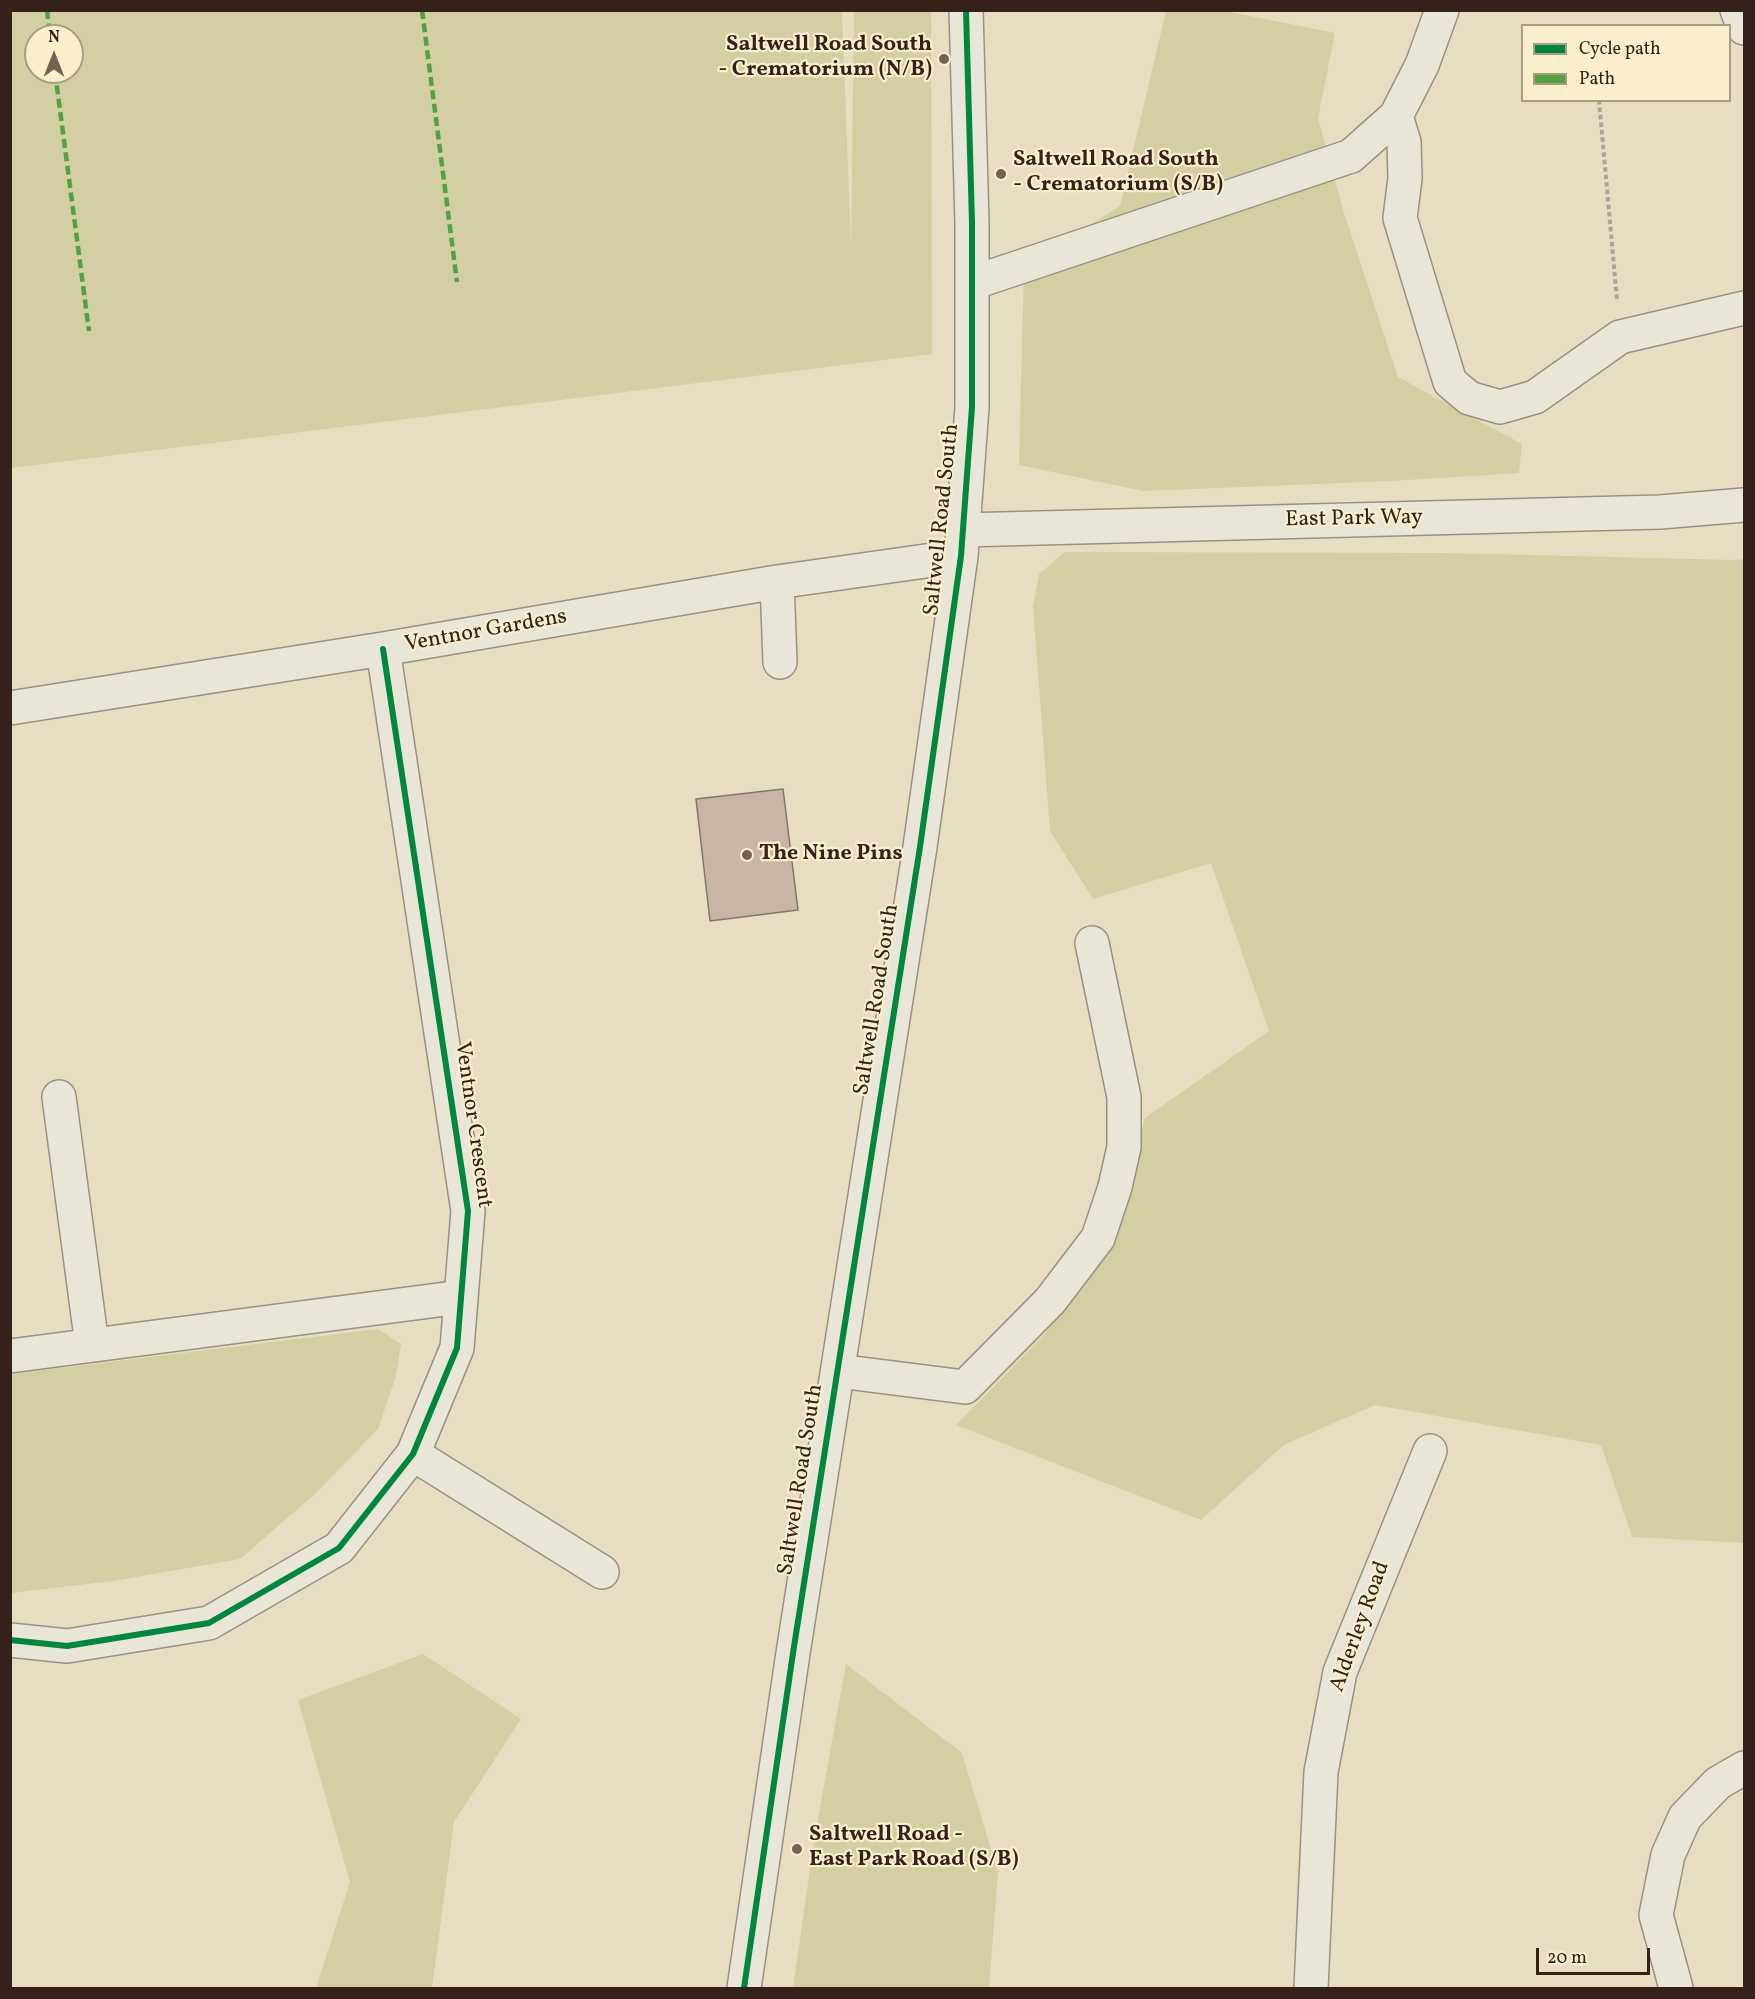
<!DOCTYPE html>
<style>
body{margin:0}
#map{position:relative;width:1755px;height:1999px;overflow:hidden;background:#e7dec1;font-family:Vollkorn,serif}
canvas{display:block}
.frame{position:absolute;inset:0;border:12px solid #352119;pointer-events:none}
.legend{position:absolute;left:1521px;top:24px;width:210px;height:78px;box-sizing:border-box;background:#f9efcd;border:2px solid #ab9d85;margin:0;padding:8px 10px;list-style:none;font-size:18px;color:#352119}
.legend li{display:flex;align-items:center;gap:12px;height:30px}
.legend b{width:30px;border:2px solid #ab9d85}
.north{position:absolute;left:24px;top:24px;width:60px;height:60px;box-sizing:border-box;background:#f9efcd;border:2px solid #ab9d85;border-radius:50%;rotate:0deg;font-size:16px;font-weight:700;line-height:24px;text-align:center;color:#352119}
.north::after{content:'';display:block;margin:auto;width:21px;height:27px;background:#736354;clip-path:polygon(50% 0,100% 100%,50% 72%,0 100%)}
.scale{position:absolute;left:1536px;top:1948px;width:114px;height:27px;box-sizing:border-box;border:3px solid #352119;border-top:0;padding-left:8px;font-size:18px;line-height:21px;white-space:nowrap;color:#352119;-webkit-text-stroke:4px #f9efcd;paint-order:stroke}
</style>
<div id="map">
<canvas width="1755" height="1999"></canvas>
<div class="frame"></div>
<ul class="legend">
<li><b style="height:8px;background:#00873e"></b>Cycle path</li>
<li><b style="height:8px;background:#53a240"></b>Path</li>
</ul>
<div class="north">N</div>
<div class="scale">20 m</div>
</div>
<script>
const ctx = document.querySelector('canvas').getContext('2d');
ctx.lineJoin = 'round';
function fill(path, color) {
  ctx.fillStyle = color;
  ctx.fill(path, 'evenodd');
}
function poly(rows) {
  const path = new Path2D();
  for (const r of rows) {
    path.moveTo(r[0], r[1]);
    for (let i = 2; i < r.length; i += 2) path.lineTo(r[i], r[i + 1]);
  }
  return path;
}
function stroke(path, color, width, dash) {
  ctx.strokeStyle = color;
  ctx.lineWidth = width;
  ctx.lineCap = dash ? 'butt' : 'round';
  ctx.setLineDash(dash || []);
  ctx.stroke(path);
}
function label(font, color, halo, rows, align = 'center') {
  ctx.font = font + ' Vollkorn,serif';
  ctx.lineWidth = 4.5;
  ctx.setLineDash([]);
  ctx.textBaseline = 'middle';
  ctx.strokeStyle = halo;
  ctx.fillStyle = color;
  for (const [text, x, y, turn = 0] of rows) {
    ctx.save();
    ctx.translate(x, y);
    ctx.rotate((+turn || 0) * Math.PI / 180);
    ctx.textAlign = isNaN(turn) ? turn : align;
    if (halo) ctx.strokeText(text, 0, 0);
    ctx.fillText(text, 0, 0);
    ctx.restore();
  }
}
const green = poly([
 [10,11,842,11,851,245,854,11,931,11,932,354,11,468],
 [36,36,72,36,72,72,36,72],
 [1166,11,1225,11,1335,33,1318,118,1344,213,1398,377,1522,444,1519,473,1392,481,1143,491,1019,465,1024,266,1120,206],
 [1065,552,1447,553,1735,560,1744,559,1744,1543,1632,1537,1601,1445,1375,1405,1284,1445,1201,1520,956,1425,1045,1334,1116,1227,1145,1118,1269,1031,1211,863,1093,899,1050,831,1033,607,1039,574],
 [378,1329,401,1344,396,1376,378,1429,314,1495,240,1559,113,1581,11,1593,11,1374],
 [423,1654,521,1719,454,1822,432,1988,316,1988,350,1882,298,1700],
 [846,1664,962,1753,998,1872,989,1988,793,1988,814,1841]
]);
const building = poly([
 [783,789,798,910,710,921,696,799,783,789]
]);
const path = poly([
 [1599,100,1617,300]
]);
const minor = poly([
 [1737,10,1744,28],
 [1396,116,1404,142,1405,178,1400,218,1450,382,1469,398,1500,407,1535,397,1620,337,1744,308],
 [972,283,1351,156,1396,116,1422,65,1442,10],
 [962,530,1660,512,1744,505],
 [777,582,780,662],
 [10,708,383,649,777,582,961,556],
 [59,1097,92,1345],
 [10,1356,461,1297],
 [838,1371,965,1387,1050,1301,1098,1238,1115,1187,1124,1147,1124,1097,1092,943],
 [413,1454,602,1572],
 [10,1640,67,1646,209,1623,339,1548,413,1454,457,1348,468,1211,383,649],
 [744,1988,793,1653,920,847,961,556,972,407,972,223,966,10],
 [1311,1988,1321,1772,1340,1672,1430,1451],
 [1676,1988,1656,1915,1668,1855,1685,1817,1718,1783,1744,1768]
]);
const quiet = poly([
 [47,10,50,36],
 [422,10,457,282],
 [55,72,89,331]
]);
const cycleway = poly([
 [10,1640,67,1646,209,1623,339,1548,413,1454,457,1348,468,1211,383,649],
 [744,1988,793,1653,920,847,961,556,972,407,972,223,966,10]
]);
const markers = [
 [944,59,6,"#736354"],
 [1001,174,6,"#736354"],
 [747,855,6,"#736354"],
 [797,1849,6,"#736354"]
];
const poiNames = [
 ["Saltwell Road South",932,46,"right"],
 ["- Crematorium (N/B)",932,71,"right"],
 ["Saltwell Road South",1013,161],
 ["- Crematorium (S/B)",1013,186],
 ["The Nine Pins",759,855],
 ["Saltwell Road -",809,1836],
 ["East Park Road (S/B)",809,1861]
];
const streetNames = [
 ["Saltwell Road South",943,520,-84],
 ["East Park Way",1354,520,-1],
 ["Ventnor Gardens",486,632,-10],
 ["Saltwell Road South",878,1000,-81],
 ["Ventnor Crescent",472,1125,82],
 ["Saltwell Road South",802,1480,-81],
 ["Alderley Road",1361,1627,-70]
];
fill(green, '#d3cfa2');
fill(building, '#c8b5a5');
stroke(building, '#80786a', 1.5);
stroke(minor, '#999180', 36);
stroke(path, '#aaa498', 4, [4.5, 3]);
stroke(minor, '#eae6d7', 33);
stroke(quiet, '#53a240', 4.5, [9, 4.5]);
stroke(cycleway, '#00873e', 6);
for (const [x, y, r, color] of markers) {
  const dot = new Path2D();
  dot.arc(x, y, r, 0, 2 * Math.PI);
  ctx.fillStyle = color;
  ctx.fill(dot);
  stroke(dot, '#f9efcd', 2);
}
label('bold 22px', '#352119', '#f9efcd', poiNames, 'left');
label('22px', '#352119', '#f9efcd', streetNames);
</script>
